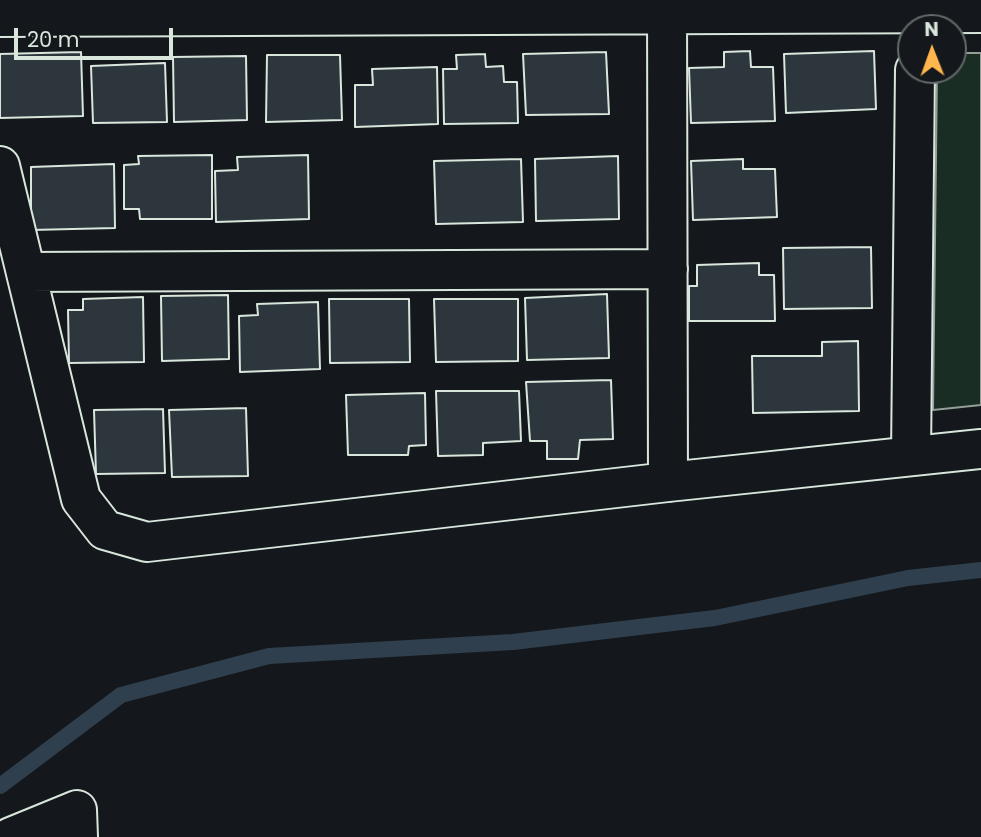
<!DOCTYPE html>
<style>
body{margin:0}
#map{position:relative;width:981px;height:837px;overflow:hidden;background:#14181c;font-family:Poppins,sans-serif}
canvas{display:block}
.north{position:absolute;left:897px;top:14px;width:70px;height:70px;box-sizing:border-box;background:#14181c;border:2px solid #626a69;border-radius:50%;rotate:359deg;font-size:19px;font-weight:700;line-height:28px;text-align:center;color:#d8e6dc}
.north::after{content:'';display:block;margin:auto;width:24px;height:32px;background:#ffb74d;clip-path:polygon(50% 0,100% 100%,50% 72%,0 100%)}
.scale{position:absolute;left:14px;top:28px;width:159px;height:32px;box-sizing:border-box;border:4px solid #d8e6dc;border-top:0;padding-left:9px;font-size:21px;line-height:24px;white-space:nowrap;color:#d8e6dc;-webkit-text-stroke:5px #14181c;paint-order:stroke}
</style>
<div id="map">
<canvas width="981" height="837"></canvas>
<div class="north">N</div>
<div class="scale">20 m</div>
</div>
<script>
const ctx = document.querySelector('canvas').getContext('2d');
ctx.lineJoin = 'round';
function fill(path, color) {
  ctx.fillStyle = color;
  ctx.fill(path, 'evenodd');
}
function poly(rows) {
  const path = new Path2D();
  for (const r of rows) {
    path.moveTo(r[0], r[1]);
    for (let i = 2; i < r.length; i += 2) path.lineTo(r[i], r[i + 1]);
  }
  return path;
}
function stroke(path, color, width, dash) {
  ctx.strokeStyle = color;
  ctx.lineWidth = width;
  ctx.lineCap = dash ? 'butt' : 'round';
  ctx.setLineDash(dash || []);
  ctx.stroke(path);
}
const green = poly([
 [953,53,981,53,981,405,933,410,937,70,953,70,953,53]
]);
const stream = poly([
 [0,786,121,695,269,656,513,642,715,618,908,578,981,570]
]);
const building = poly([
 [750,51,751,67,773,67,775,121,691,123,689,68,724,67,724,52,750,51],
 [874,51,876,109,786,113,784,54,874,51],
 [81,52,83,116,0,118,0,54,81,52],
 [606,52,609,114,526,115,523,54,606,52],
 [485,54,486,67,503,66,504,82,517,82,518,123,444,124,443,69,457,69,456,55,485,54],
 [267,55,340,55,342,120,266,122,267,55],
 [246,56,247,120,174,122,173,57,246,56],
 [165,63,167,122,93,123,91,66,165,63],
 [437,67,438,124,355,127,355,85,373,85,372,69,437,67],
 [212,155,212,219,140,219,139,209,124,209,124,165,139,164,138,156,212,155],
 [308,155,309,219,216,222,215,171,238,170,237,157,308,155],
 [618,156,619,219,536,221,535,159,618,156],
 [521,159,523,222,436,224,434,161,521,159],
 [743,159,743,169,775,169,777,217,693,220,691,161,743,159],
 [114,164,115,228,31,230,31,167,114,164],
 [871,247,872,308,784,309,783,248,871,247],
 [759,263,759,275,774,275,775,321,689,321,689,286,697,286,697,265,759,263],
 [607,294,609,358,527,360,525,298,607,294],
 [228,295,229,359,162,361,161,296,228,295],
 [143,297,144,362,69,363,68,310,83,310,83,299,143,297],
 [329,299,409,299,410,362,330,363,329,299],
 [434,299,518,299,518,361,436,362,434,299],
 [318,302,320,369,240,372,239,316,258,315,257,304,318,302],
 [858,341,859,411,753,413,752,356,822,356,822,342,858,341],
 [611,380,613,439,580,440,578,459,547,459,547,441,530,441,526,382,611,380],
 [436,391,519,391,521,441,483,443,483,455,438,456,436,391],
 [425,393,426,445,409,446,408,455,348,455,346,395,425,393],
 [246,408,248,476,172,477,169,410,246,408],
 [163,409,165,473,96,474,94,410,163,409]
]);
const street = poly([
 [667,0,668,482],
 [0,17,981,13],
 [0,166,81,499,105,530,147,542,668,482,981,449],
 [26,272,668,269],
 [911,456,915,70],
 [11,837,77,810,78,837]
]);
fill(green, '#1a2d24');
stroke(green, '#939e99', 2);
stroke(stream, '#2f3f4d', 16);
fill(building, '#2c363c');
stroke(building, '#d8e6dc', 2);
stroke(street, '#d8e6dc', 42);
stroke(street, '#14181c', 38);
</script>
